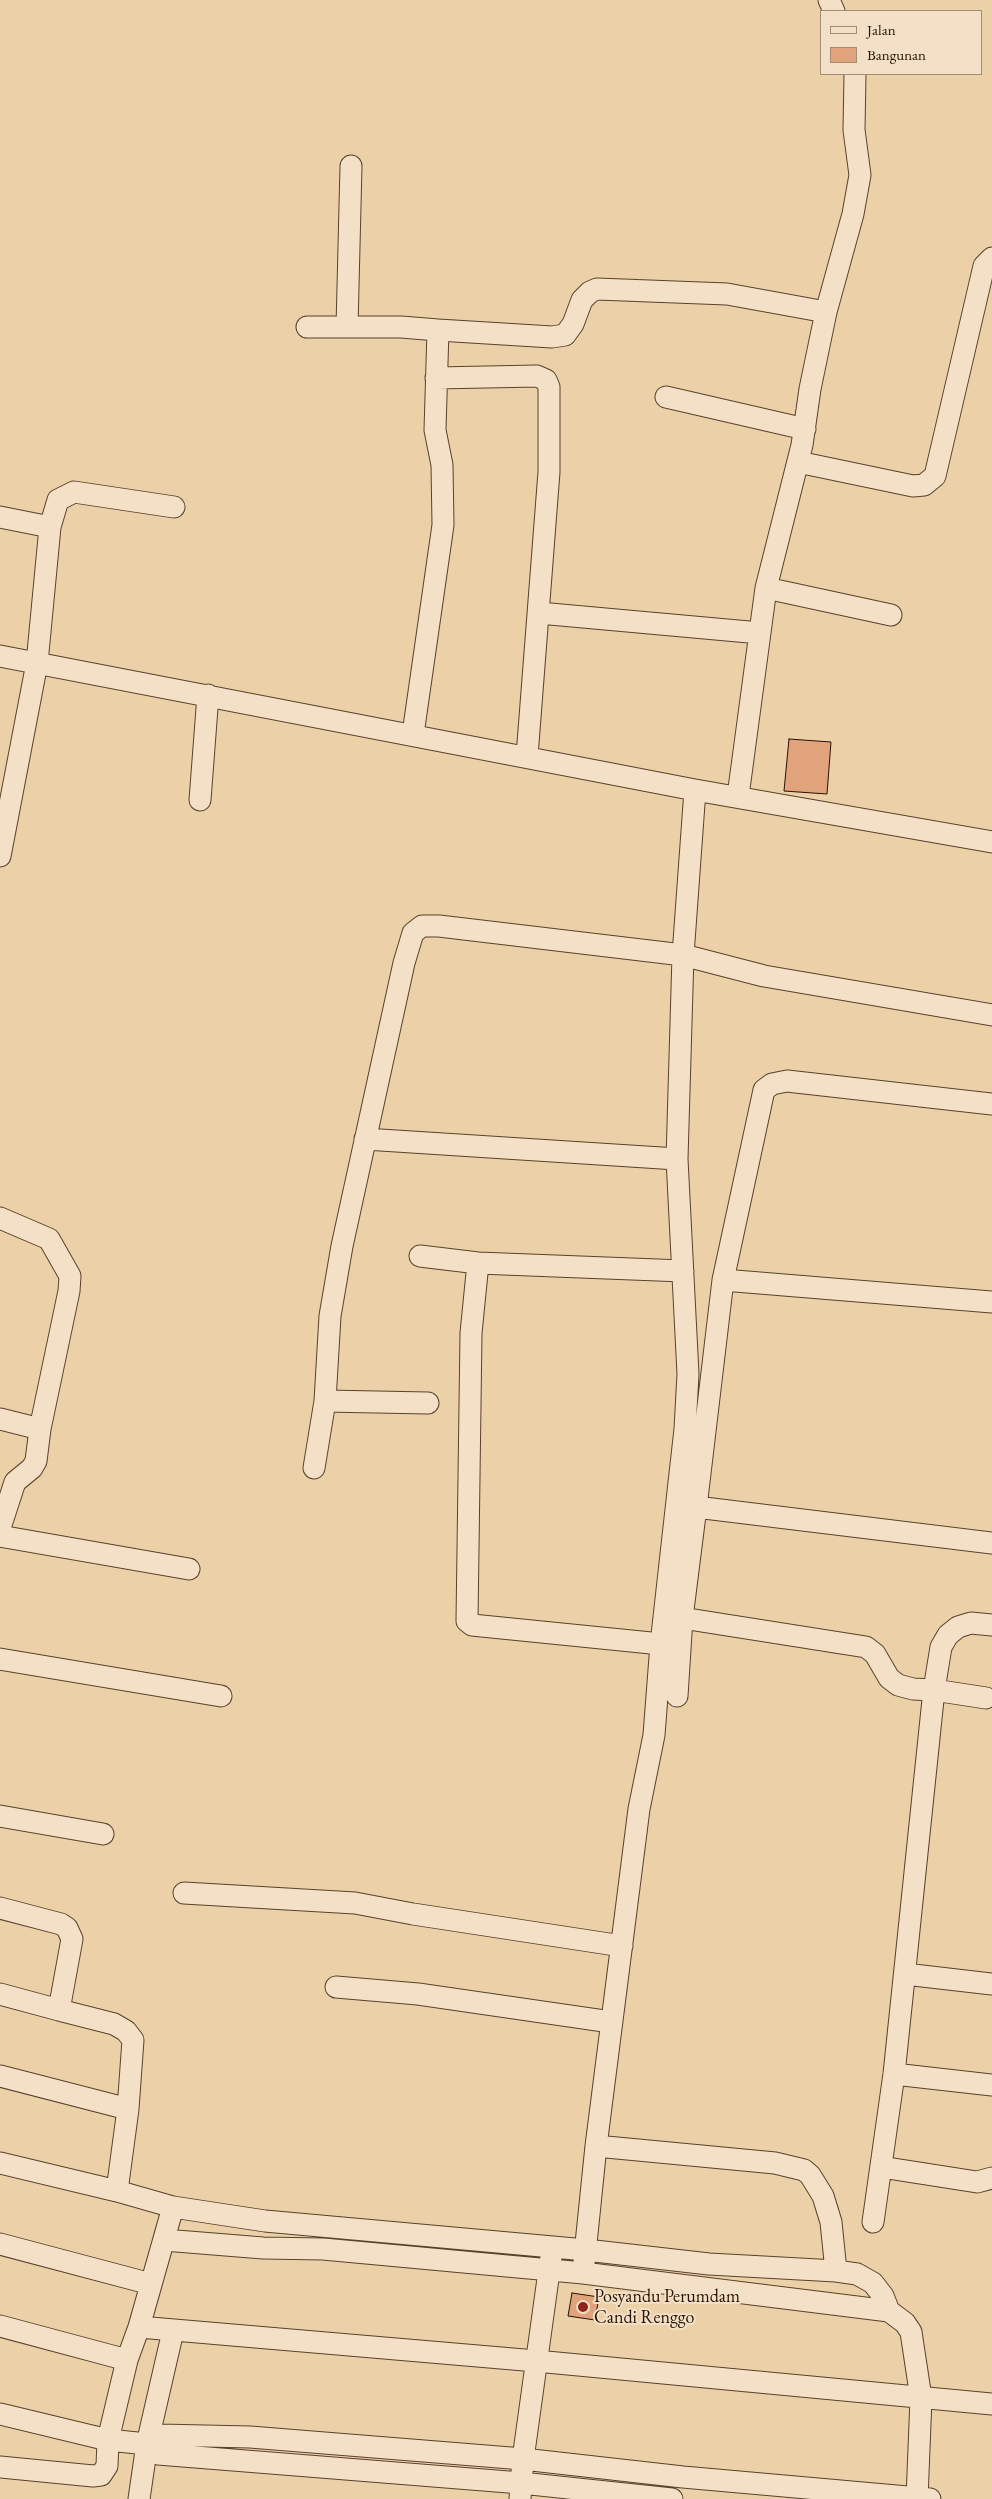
<!DOCTYPE html>
<style>
body{margin:0}
#map{position:relative;width:992px;height:2499px;overflow:hidden;background:#ecd0a8;font-family:"EB Garamond",serif}
canvas{display:block}
.legend{position:absolute;left:820px;top:10px;width:162px;height:65px;box-sizing:border-box;background:#f3e0c6;border:1px solid #a18e77;margin:0;padding:6px 9px;list-style:none;font-size:15px;color:#271201}
.legend li{display:flex;align-items:center;gap:10px;height:25px}
.legend b{width:25px;border:1px solid #a18e77}
</style>
<div id="map">
<canvas width="992" height="2499"></canvas>
<ul class="legend">
<li><b style="height:6px;background:#f3e0c6"></b>Jalan</li>
<li><b style="height:14px;background:#e0a37c"></b>Bangunan</li>
</ul>
</div>
<script>
const ctx = document.querySelector('canvas').getContext('2d');
ctx.lineJoin = 'round';
function fill(path, color) {
  ctx.fillStyle = color;
  ctx.fill(path, 'evenodd');
}
function poly(rows) {
  const path = new Path2D();
  for (const r of rows) {
    path.moveTo(r[0], r[1]);
    for (let i = 2; i < r.length; i += 2) path.lineTo(r[i], r[i + 1]);
  }
  return path;
}
function stroke(path, color, width, dash) {
  ctx.strokeStyle = color;
  ctx.lineWidth = width;
  ctx.lineCap = dash ? 'butt' : 'round';
  ctx.setLineDash(dash || []);
  ctx.stroke(path);
}
function label(font, color, halo, rows, align = 'center') {
  ctx.font = font + ' "EB Garamond",serif';
  ctx.lineWidth = 4;
  ctx.setLineDash([]);
  ctx.textBaseline = 'middle';
  ctx.strokeStyle = halo;
  ctx.fillStyle = color;
  for (const [text, x, y, turn = 0] of rows) {
    ctx.save();
    ctx.translate(x, y);
    ctx.rotate((+turn || 0) * Math.PI / 180);
    ctx.textAlign = isNaN(turn) ? turn : align;
    if (halo) ctx.strokeText(text, 0, 0);
    ctx.fillText(text, 0, 0);
    ctx.restore();
  }
}
const building = poly([
 [789,739,831,742,827,794,784,791,789,739],
 [572,2293,599,2297,595,2320,568,2316,572,2293]
]);
const minor = poly([
 [829,0,834,11],
 [826,312,853,214,860,175,854,130,855,74],
 [307,327,401,327,438,330,435,430,442,465,443,525,413,734],
 [347,327,351,166],
 [438,330,552,337,565,335,573,324,582,300,590,292,597,289,727,294,826,312,810,389,802,445,766,588,738,796],
 [436,378,537,376,546,380,549,387,549,472,527,756],
 [666,397,805,429],
 [798,462,913,486,924,485,935,476,984,266,992,258],
 [0,517,50,527,37,663,0,856],
 [50,527,58,500,74,492,174,507],
 [766,588,891,615],
 [539,613,760,633],
 [0,656,695,790,992,842],
 [695,790,683,955,764,976,992,1015],
 [200,800,208,695],
 [992,1104,787,1081,772,1084,764,1090,723,1280,696,1507,992,1543],
 [365,1139,677,1159],
 [0,1218,49,1239,70,1276,69,1291,40,1429,36,1461,32,1468,15,1482,0,1528],
 [420,1256,478,1263,683,1271],
 [478,1263,471,1333,467,1621,472,1625,661,1644],
 [723,1280,992,1302],
 [325,1401,428,1403],
 [0,1419,40,1429],
 [314,1468,325,1401,330,1316,342,1246,404,963,413,933,422,926,439,926,683,955,677,1159,688,1374,685,1429,661,1644,654,1735,639,1809,596,2146,583,2273],
 [0,1536,189,1569],
 [682,1618,866,1647,875,1654,889,1678,898,1685,913,1689,934,1690,986,1698],
 [0,1659,221,1696],
 [677,1696,682,1618,696,1507],
 [0,1816,103,1834],
 [184,1893,355,1903,413,1914,622,1946],
 [0,1908,61,1924,67,1928,72,1939,59,2010,0,1994],
 [905,1974,992,1984],
 [336,1987,418,1994,611,2022],
 [59,2010,114,2024,126,2031,133,2040,128,2109,117,2191],
 [894,2074,992,2085],
 [0,2076,128,2109],
 [596,2146,775,2163,804,2170,810,2175,823,2196,831,2222,836,2271],
 [0,2163,117,2191,173,2207,265,2221,586,2250,709,2264,836,2271,857,2274,873,2283,883,2296,889,2311],
 [881,2167,977,2182,992,2178],
 [873,2222,894,2074,934,1690,941,1647,948,1635,958,1627,971,1623,992,1625],
 [164,2240,263,2248,323,2249,583,2273,889,2311,905,2323,911,2332,921,2398,917,2499],
 [0,2244,151,2284],
 [0,2326,127,2360],
 [139,2327,536,2361,992,2404],
 [0,2414,108,2440,127,2360,139,2327,173,2207],
 [147,2444,160,2435,250,2437,523,2459,683,2477,930,2499],
 [0,2467,93,2476,101,2475,107,2466,108,2440,147,2444,158,2454,521,2483,672,2499],
 [139,2499,147,2444,173,2331],
 [520,2499,523,2459,551,2257]
]);
const markers = [
 [583,2307,6,"#8f2418"]
];
const poiNames = [
 ["Posyandu Perumdam",594,2297],
 ["Candi Renggo",594,2318]
];
fill(building, '#e0a37c');
stroke(building, '#271201', 1);
stroke(minor, '#58422b', 23);
stroke(minor, '#f3e0c6', 21);
for (const [x, y, r, color] of markers) {
  const dot = new Path2D();
  dot.arc(x, y, r, 0, 2 * Math.PI);
  ctx.fillStyle = color;
  ctx.fill(dot);
  stroke(dot, '#f3e0c6', 2);
}
label('18px', '#271201', '#f3e0c6', poiNames, 'left');
</script>
